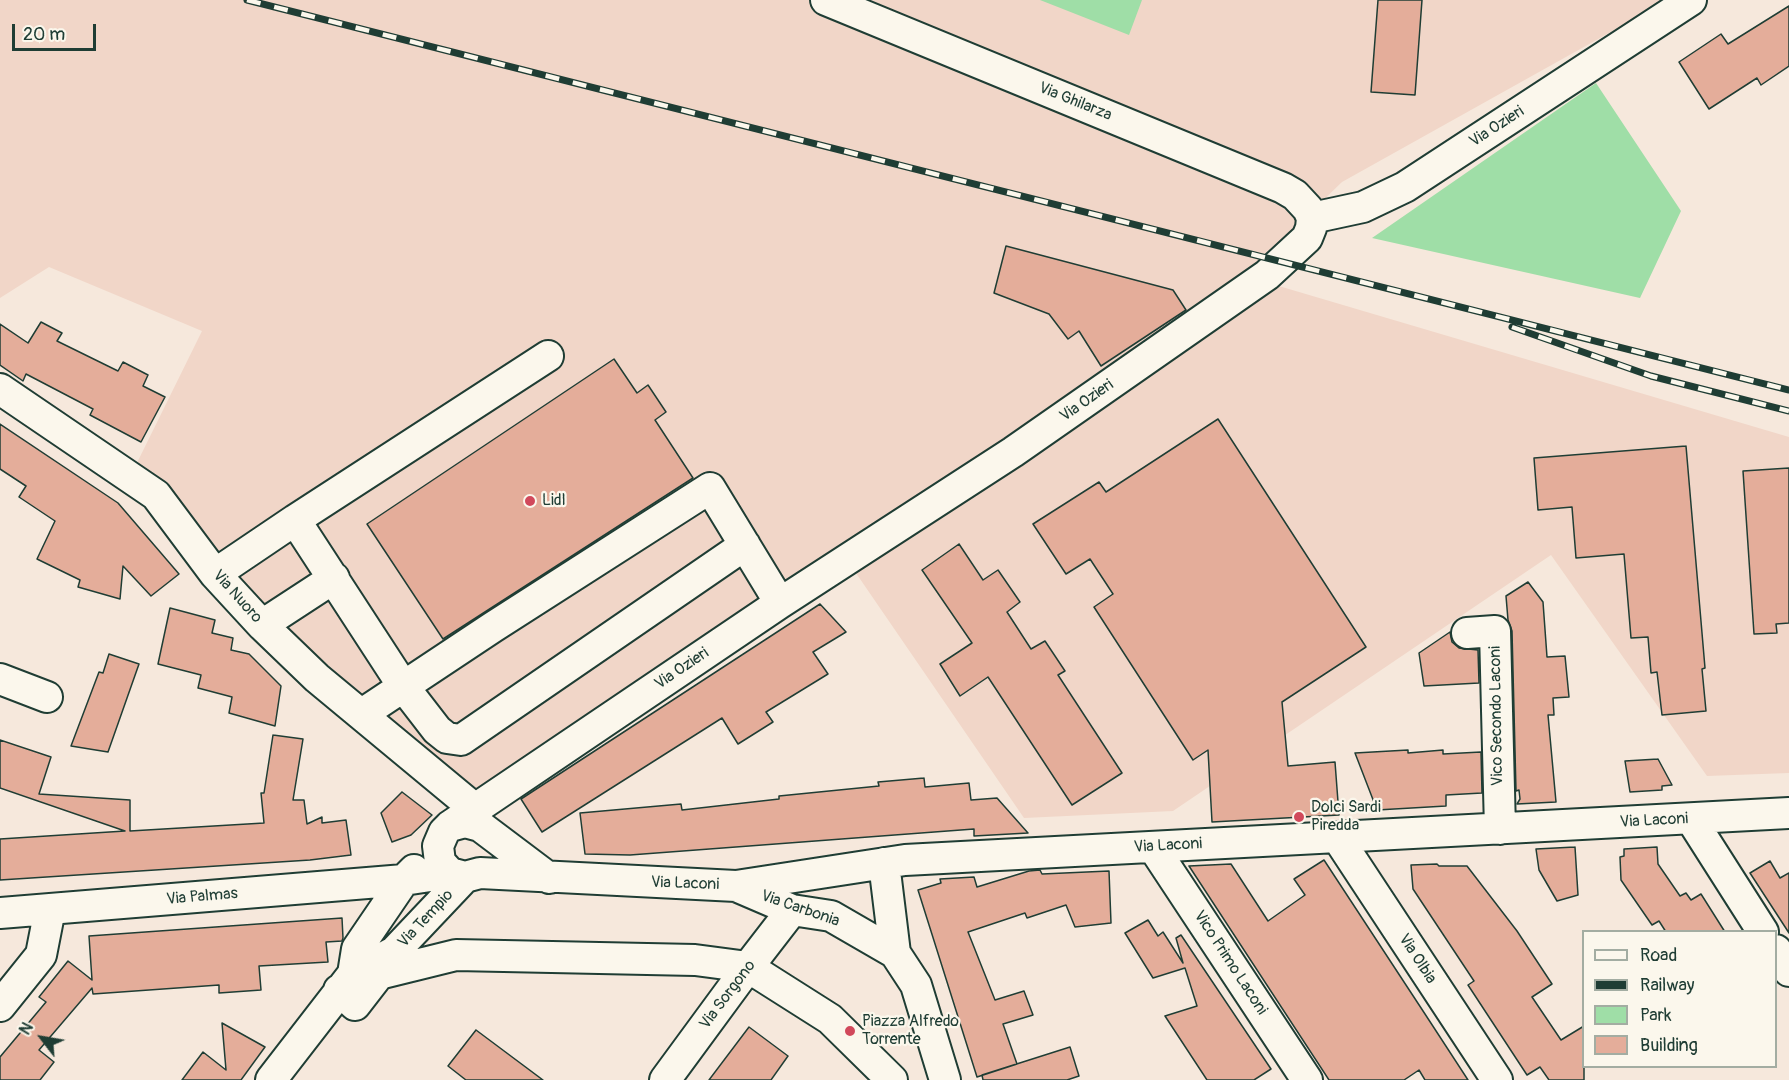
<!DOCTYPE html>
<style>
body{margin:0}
#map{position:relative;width:1789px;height:1080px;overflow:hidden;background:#f6e8dc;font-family:Pangolin,sans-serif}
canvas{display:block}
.legend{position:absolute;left:1582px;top:930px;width:195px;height:138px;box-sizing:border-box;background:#fbf7ec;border:2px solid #a3ada2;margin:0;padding:8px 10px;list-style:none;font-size:18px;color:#1f3d34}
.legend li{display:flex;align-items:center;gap:12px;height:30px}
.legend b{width:30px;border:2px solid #a3ada2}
.north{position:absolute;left:12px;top:1008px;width:60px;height:60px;-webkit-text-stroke:4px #fbf7ec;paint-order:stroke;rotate:301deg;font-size:16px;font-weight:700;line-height:24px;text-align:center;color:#1f3d34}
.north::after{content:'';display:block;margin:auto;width:21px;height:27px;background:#1f3d34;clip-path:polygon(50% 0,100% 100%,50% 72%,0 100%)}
.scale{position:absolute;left:12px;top:24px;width:84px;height:27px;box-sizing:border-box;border:3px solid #1f3d34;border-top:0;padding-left:8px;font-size:18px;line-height:21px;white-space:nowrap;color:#1f3d34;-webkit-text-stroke:4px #fbf7ec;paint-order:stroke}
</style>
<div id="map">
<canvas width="1789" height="1080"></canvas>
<ul class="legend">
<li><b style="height:8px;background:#fbf7ec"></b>Road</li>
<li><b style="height:8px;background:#1f3d34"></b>Railway</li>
<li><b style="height:16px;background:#9fdea7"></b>Park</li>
<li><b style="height:16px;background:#e4ad9a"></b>Building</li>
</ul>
<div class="north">N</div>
<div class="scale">20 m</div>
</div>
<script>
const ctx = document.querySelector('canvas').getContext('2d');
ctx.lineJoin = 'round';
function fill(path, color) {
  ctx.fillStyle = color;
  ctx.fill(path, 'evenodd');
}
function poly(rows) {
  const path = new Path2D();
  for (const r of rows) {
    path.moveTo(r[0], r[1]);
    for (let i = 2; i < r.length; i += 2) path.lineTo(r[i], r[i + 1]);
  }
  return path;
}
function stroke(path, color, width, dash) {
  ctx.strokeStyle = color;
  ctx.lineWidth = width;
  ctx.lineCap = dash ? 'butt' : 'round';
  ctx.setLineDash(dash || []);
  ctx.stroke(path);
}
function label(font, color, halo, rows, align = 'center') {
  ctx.font = font + ' Pangolin,sans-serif';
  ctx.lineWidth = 4.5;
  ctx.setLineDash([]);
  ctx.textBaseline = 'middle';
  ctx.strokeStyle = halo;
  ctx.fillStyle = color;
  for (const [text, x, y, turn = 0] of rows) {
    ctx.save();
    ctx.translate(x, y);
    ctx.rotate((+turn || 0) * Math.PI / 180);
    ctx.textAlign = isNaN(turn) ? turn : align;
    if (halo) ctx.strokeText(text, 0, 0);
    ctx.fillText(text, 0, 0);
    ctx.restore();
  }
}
const built = poly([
 [0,0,1668,0,1342,182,1245,276,1789,437,1789,773,1707,776,1551,555,1173,811,1024,818,847,560,475,809,130,477,202,331,49,267,0,298]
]);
const green = poly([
 [1040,0,1142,0,1129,35],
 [1596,83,1681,211,1640,298,1372,238]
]);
const building = poly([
 [1378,0,1422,0,1415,95,1371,92,1378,0],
 [1789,6,1789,66,1761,85,1757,78,1709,109,1679,62,1721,34,1728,44,1789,6],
 [1006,246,1173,290,1186,310,1101,366,1079,331,1068,339,1049,314,994,293,1006,246],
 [41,322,62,333,57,341,118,371,123,362,148,375,143,386,165,397,141,442,90,415,93,409,26,374,23,381,0,365,0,324,28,343,41,322],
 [614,359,637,393,648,385,666,412,655,420,693,478,443,639,367,524,614,359],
 [1218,419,1366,647,1282,702,1288,766,1335,762,1339,815,1212,822,1208,750,1193,760,1094,607,1113,594,1090,559,1066,574,1033,524,1099,482,1106,492,1218,419],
 [0,424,118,503,179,574,151,596,123,566,120,599,78,587,80,580,37,559,55,521,19,497,26,486,0,469,0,424],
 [1686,446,1705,668,1702,669,1706,711,1662,715,1657,672,1651,673,1648,637,1631,638,1624,554,1576,558,1572,507,1538,510,1534,458,1686,446],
 [1789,468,1789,623,1776,624,1777,633,1754,634,1743,471,1789,468],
 [959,544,983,580,998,570,1020,602,1007,612,1031,649,1045,641,1065,671,1058,675,1122,773,1072,805,988,677,960,696,940,664,972,643,922,570,959,544],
 [1528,582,1543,602,1547,657,1565,656,1569,697,1553,698,1554,715,1548,715,1556,802,1517,804,1520,799,1519,790,1516,791,1512,631,1508,620,1506,596,1528,582],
 [820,604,846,632,813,652,828,674,766,712,773,722,738,744,722,718,542,832,521,799,820,604],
 [170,608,215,620,212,633,233,638,231,650,249,654,281,686,275,726,229,713,232,697,198,688,201,675,158,664,170,608],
 [1450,632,1452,642,1459,648,1478,650,1479,683,1424,686,1419,653,1450,632],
 [109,654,139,664,108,752,71,746,99,672,103,673,109,654],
 [273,735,303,739,293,800,304,800,307,824,322,817,322,823,346,820,351,855,310,860,0,880,0,839,125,831,0,788,0,740,51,757,39,794,130,800,130,831,264,823,261,793,264,793,273,735],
 [1408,750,1408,753,1443,750,1443,754,1481,752,1482,793,1446,795,1446,806,1377,810,1355,753,1408,750],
 [1658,759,1672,785,1662,786,1662,790,1630,792,1625,761,1658,759],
 [924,778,925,787,969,783,971,800,997,798,1028,833,974,836,974,829,630,855,585,854,580,813,681,804,682,810,779,799,779,796,879,786,878,782,924,778],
 [402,792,432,815,411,835,392,842,381,813,402,792],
 [1575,847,1578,895,1557,901,1539,870,1536,849,1575,847],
 [1657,847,1658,864,1680,896,1686,893,1691,900,1701,894,1725,932,1666,932,1659,921,1652,925,1621,880,1620,857,1624,856,1624,849,1657,847],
 [1324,860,1425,1014,1468,1080,1425,1080,1419,1070,1404,1080,1329,1080,1189,866,1231,864,1268,921,1305,895,1294,879,1324,860],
 [1770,861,1780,878,1789,873,1789,933,1750,873,1770,861],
 [1437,864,1439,866,1467,866,1517,931,1552,984,1532,997,1561,1040,1584,1026,1584,1080,1549,1080,1540,1067,1527,1075,1468,985,1474,981,1413,889,1411,865,1437,864],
 [1040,870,1042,874,1109,871,1111,923,1075,927,1066,905,1027,918,1025,913,968,932,995,1000,1024,991,1033,1015,1003,1024,1017,1064,977,1077,918,890,941,883,940,879,974,877,977,887,1029,871,1040,870],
 [342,918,343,938,342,941,326,942,328,962,259,966,261,990,219,993,219,985,93,994,92,988,39,1050,54,1062,40,1080,0,1080,0,1057,46,1002,39,997,68,961,92,980,89,936,342,918],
 [1148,920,1158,936,1163,932,1183,963,1176,938,1181,935,1271,1069,1254,1080,1207,1080,1165,1016,1197,1006,1185,968,1153,978,1125,933,1148,920],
 [222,1023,265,1047,241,1080,182,1080,203,1052,226,1070,222,1023],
 [749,1027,788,1056,771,1080,709,1080,749,1027],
 [476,1030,543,1080,466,1080,448,1066,476,1030],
 [1070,1047,1079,1076,1067,1080,983,1080,982,1075,1070,1047]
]);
const minor = poly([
 [826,0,1283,188,1295,195,1308,209,1312,218,1311,228,1307,238,1267,275,1013,452,780,603,450,826,444,832,438,846,440,862,450,873,465,877,480,873,736,886,905,860,1789,813],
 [1312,218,1363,207,1405,187,1691,0],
 [548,356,295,520,403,686,437,730,447,738,461,740,745,545],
 [0,389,156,495,215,574,262,625,317,678,475,809],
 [215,574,295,520],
 [262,625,334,578],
 [1467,633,1495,631,1500,829],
 [0,679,47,697],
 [362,714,493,627,710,488,780,603],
 [1691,819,1763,932],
 [450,826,465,822,480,826,549,878],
 [1337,837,1497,1080],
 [1153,847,1307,1080],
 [884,863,895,953],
 [736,886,792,910,831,916,895,953,916,985,945,1080],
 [0,913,404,880,450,873],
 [1776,950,1789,971],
 [353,974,357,949,404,880,414,870],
 [339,990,355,1005,379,974,456,955,695,960,748,967,830,1019,892,1080],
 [0,1006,41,955,50,909],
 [271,1080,353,974,394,952,465,877],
 [665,1080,748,967,792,910]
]);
const rail = poly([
 [247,0,1789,390],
 [1512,327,1651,376,1789,411]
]);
const markers = [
 [530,501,6,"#d1495b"],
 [1299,817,6,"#d1495b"],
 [850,1031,6,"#d1495b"]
];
const streetNames = [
 ["Via Ghilarza",1075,102,22],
 ["Via Ozieri",1497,127,-33],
 ["Via Ozieri",1087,401,-35],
 ["Via Nuoro",237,597,48],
 ["Via Ozieri",682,669,-34],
 ["Vico Secondo Laconi",1497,716,-91],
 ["Via Laconi",1654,821,-3],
 ["Via Laconi",1168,846,-3],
 ["Via Laconi",685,884,2],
 ["Via Palmas",202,897,-5],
 ["Via Carbonia",800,909,19],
 ["Via Tempio",426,919,-47],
 ["Via Olbia",1417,959,57],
 ["Vico Primo Laconi",1230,963,57],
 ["Via Sorgono",728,995,-53]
];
const poiNames = [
 ["Lidl",542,501],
 ["Dolci Sardi",1311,808],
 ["Piredda",1311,826],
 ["Piazza Alfredo",862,1022],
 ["Torrente",862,1040]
];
fill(built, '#f1d6c8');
fill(green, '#9fdea7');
fill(building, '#e4ad9a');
stroke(building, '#1f3d34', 1.5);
stroke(minor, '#1f3d34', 34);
stroke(minor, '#fbf7ec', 30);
stroke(rail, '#1f3d34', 7);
stroke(rail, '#fbf7ec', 4.5, [14]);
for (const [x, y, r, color] of markers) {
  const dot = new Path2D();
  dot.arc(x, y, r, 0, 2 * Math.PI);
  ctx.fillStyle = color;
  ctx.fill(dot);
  stroke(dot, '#fbf7ec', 2);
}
label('16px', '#1f3d34', '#fbf7ec', streetNames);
label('16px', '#1f3d34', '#fbf7ec', poiNames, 'left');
</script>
